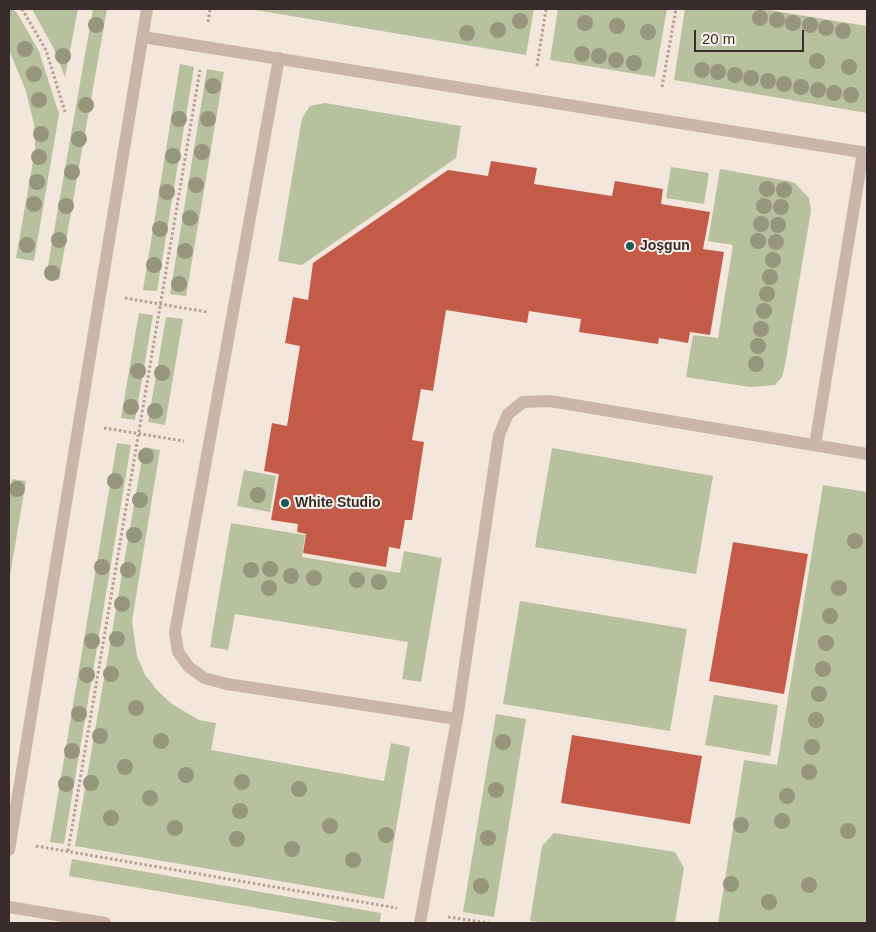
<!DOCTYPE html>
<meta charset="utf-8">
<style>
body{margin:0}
#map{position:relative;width:876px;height:932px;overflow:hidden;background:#f2e6dd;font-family:Helvetica,sans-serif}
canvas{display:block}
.frame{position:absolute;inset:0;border:10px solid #372c29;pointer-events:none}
.scale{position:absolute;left:694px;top:30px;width:110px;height:22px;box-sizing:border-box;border:2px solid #372c29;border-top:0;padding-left:6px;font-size:15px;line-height:18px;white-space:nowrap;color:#372c29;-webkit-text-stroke:4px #f9f1e9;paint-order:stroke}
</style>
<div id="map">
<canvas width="876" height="932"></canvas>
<div class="frame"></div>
<div class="scale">20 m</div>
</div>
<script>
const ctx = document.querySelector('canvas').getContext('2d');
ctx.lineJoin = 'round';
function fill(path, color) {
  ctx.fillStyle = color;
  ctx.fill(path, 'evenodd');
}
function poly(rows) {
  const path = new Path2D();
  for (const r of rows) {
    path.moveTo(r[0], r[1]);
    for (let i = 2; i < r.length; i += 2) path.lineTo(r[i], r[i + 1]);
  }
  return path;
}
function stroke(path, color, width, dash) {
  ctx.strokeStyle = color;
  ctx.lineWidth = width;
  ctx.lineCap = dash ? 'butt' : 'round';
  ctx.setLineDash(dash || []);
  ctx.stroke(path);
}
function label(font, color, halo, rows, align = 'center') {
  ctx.font = font + ' Helvetica,sans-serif';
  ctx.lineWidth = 4;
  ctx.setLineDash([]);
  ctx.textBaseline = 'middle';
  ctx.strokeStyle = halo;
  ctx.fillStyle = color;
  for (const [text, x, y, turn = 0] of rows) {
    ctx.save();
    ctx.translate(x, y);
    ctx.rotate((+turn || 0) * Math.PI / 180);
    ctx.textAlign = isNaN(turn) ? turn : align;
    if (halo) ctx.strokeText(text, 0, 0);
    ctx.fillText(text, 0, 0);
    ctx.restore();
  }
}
const green = poly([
 [9,9,13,9,17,13,39,51,59,114,34,261,16,258,35,150,35,129,26,91,9,50],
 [32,9,78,9,65,77,54,49],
 [93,9,107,9,59,280,46,277],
 [249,9,534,9,526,55],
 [558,9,667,9,655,77,550,60],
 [685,9,762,9,867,26,867,113,674,80],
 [180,64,194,67,157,291,143,290],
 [207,69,224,72,186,296,170,294],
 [325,103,461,126,456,158,302,265,278,261,302,118,310,106],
 [671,167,709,173,704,204,666,198],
 [720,169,788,181,795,183,809,198,811,211,785,365,782,377,775,385,750,387,686,377,693,335,718,338,733,245,708,241],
 [139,313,153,315,135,420,121,418],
 [166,317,183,319,165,425,148,422],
 [117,443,131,445,64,844,50,842],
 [144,447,160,450,132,621,137,656,145,675,158,691,172,704,199,720,216,723,211,750,384,781,391,743,410,747,384,899,75,846],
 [552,448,713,476,696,574,535,547],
 [244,470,276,476,270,512,237,506],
 [12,479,26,481,9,581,9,500],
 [823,485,867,492,867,923,718,923,744,760,777,765],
 [231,523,305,535,302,557,400,573,404,551,442,558,421,682,402,679,408,642,235,614,228,650,210,647],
 [520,601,687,629,670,731,503,704],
 [714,695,778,705,770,756,705,745],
 [496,714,526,719,494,917,463,912],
 [554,833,675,852,684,868,675,923,546,923,530,921,542,846],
 [72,859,381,913,380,923,346,923,69,876]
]);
const building = poly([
 [491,161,537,168,534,184,612,196,615,181,663,189,661,204,710,212,703,249,724,252,710,335,690,332,688,343,659,338,658,344,579,332,581,319,529,311,527,323,446,310,433,391,421,389,412,440,424,442,412,520,405,520,400,549,389,547,386,567,303,553,306,534,297,532,298,524,271,520,279,474,264,471,272,423,287,426,300,346,285,343,293,297,308,300,313,263,448,170,488,176],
 [733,542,808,554,784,694,709,681],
 [572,735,702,756,690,824,561,803]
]);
const path = poly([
 [22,9,46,50,65,112],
 [208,22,210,9],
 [537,66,546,9],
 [662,87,676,9],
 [125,298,207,312],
 [104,428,184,441],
 [36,846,397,908],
 [68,851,200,70],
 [448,917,489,923]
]);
const lane = poly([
 [143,37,867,153],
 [279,58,175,632,178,652,189,667,204,678,227,684,457,719],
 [815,445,863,152],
 [420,923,457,719,499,435,508,414,523,402,550,401,867,454]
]);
const street = poly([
 [9,850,147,9],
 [9,907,105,923]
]);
const trees = [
 [760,18],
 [777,20],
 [520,21],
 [585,23],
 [793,23],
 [96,25],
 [810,25],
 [617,26],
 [826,28],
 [498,30],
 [843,31],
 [648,32],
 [467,33],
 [25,49],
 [582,54],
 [63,56],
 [599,56],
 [616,60],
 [817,61],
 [634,63],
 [849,67],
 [702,70],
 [718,72],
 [34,74],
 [735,75],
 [751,78],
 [768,81],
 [784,84],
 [213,86],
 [801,87],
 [818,90],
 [834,93],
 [851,95],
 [39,100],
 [86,105],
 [179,119],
 [208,119],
 [41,134],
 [79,139],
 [202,152],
 [173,156],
 [39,157],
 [72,172],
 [37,182],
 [196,185],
 [767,189],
 [784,190],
 [167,192],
 [34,204],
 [66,206],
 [764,206],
 [781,207],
 [190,218],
 [761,224],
 [778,225],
 [160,229],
 [59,240],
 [758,241],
 [776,242],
 [27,245],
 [185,251],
 [773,260],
 [154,265],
 [52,273],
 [770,277],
 [179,284],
 [767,294],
 [764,311],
 [761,329],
 [758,346],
 [756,364],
 [138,371],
 [162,373],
 [131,407],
 [155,411],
 [146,456],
 [115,481],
 [17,489],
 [258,495],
 [140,500],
 [134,535],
 [855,541],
 [102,567],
 [270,569],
 [128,570],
 [251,570],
 [291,576],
 [314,578],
 [357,580],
 [379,582],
 [269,588],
 [839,588],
 [122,604],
 [830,616],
 [117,639],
 [92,641],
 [826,643],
 [823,669],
 [111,674],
 [87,675],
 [819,694],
 [136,708],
 [79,714],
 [816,720],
 [100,736],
 [161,741],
 [503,742],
 [812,747],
 [72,751],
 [125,767],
 [809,772],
 [186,775],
 [242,782],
 [91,783],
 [66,784],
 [299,789],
 [496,790],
 [787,796],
 [150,798],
 [240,811],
 [111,818],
 [782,821],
 [741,825],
 [330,826],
 [175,828],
 [848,831],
 [386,835],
 [488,838],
 [237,839],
 [292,849],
 [353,860],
 [731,884],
 [809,885],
 [481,886],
 [769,902]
];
const markers = [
 [630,246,5,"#1f5857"],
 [285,503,5,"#1f5857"]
];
const poiNames = [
 ["Joşgun",640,246],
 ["White Studio",295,503]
];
fill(green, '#b8c19d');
fill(building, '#c45b49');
stroke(path, '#b69f93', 3, [2.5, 2.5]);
stroke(lane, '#cab5a9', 12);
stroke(street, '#cab5a9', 12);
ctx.fillStyle = '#96967c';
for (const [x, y] of trees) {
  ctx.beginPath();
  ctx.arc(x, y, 8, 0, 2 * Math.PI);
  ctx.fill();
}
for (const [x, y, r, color] of markers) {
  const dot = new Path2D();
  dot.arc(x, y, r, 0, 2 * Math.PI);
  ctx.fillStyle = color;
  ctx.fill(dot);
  stroke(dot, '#f9f1e9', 2);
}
label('bold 14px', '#372c29', '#f9f1e9', poiNames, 'left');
</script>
